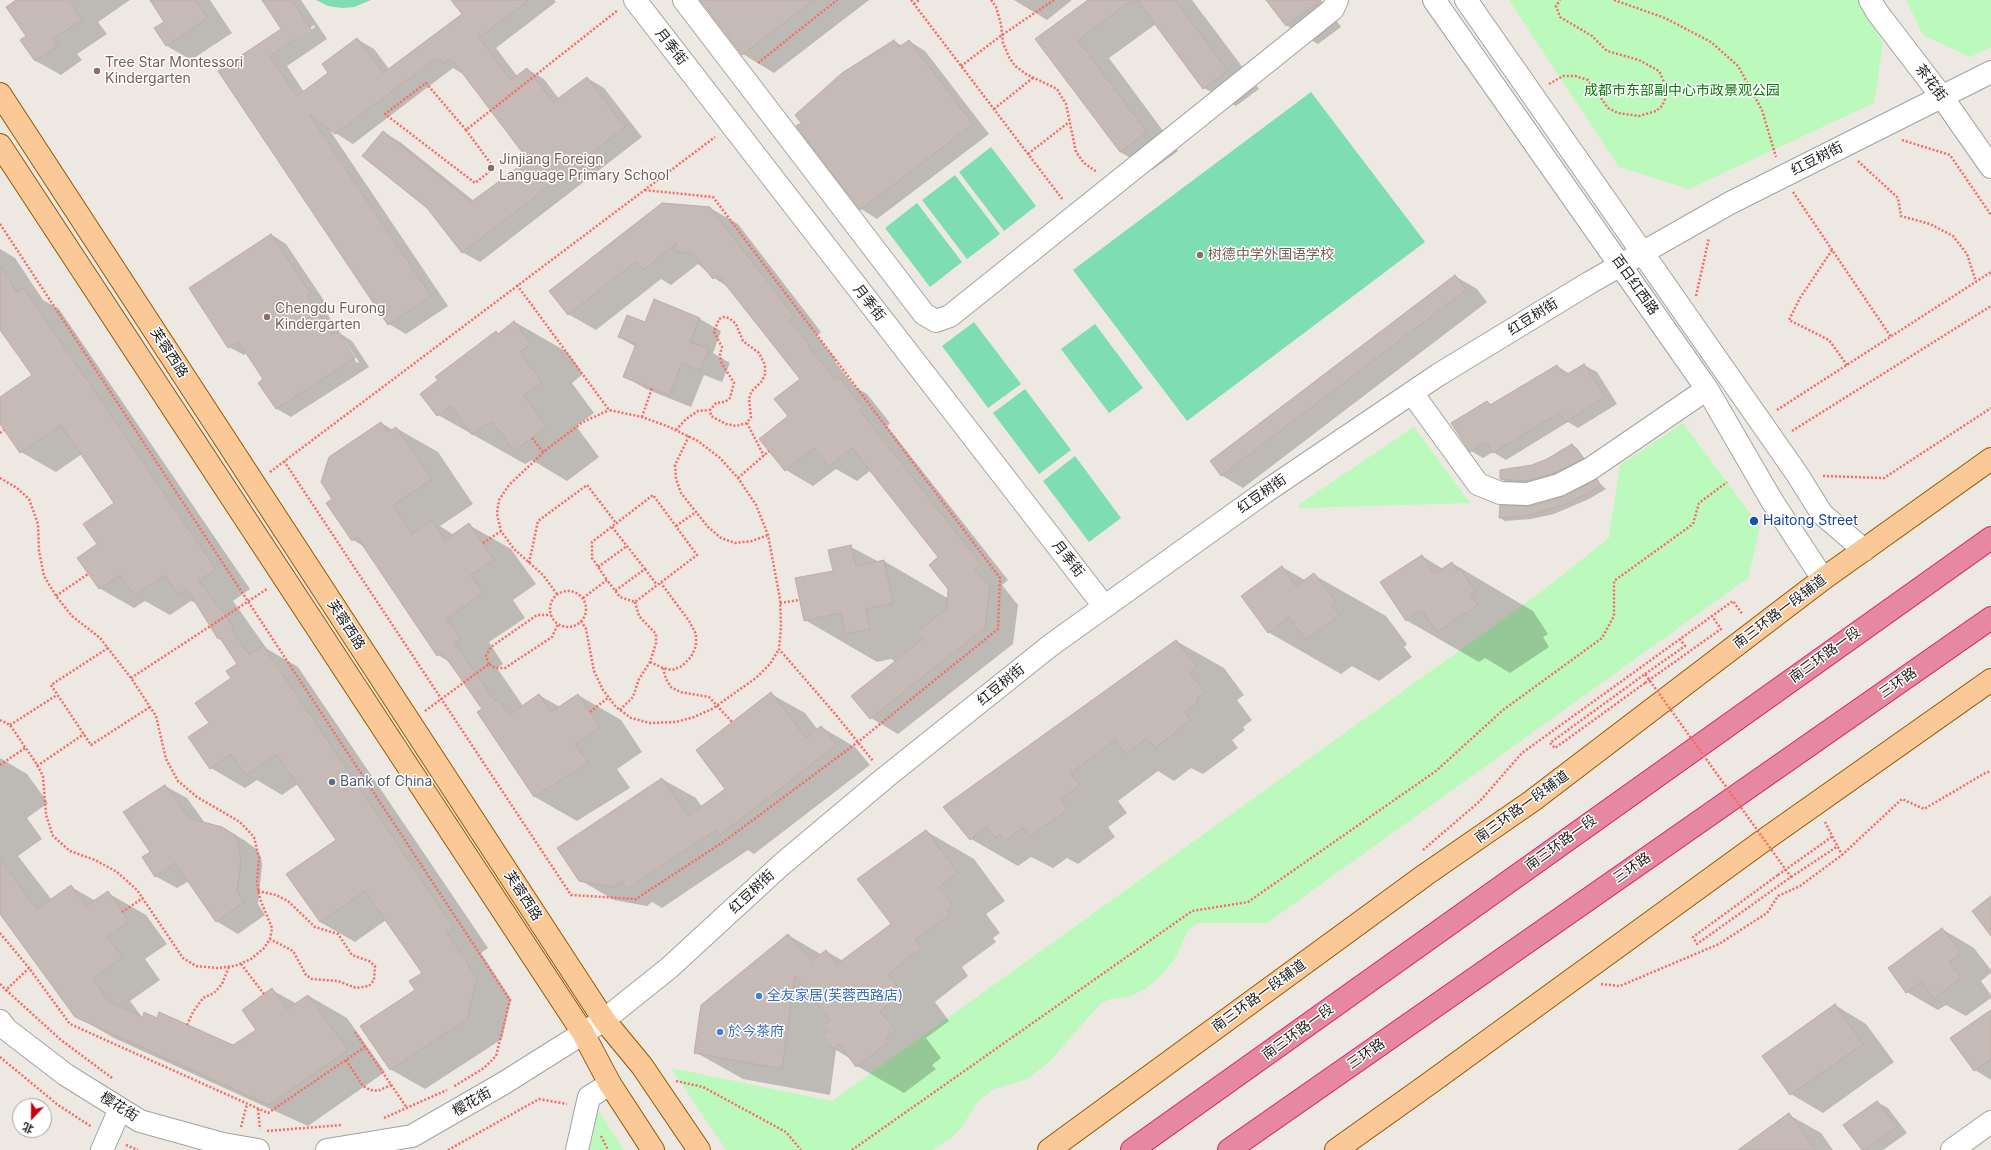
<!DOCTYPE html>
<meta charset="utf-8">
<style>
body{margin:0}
#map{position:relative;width:1991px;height:1150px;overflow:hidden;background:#ede8e1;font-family:Inter,"Noto Sans SC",sans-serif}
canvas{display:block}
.north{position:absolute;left:12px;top:1098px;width:40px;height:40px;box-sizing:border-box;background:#fff;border:1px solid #a4a4a4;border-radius:50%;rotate:202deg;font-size:11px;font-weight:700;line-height:16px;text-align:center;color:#1c1c1c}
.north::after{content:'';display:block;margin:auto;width:14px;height:18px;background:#c7000f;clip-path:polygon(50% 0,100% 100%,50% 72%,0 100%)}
</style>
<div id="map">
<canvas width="1991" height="1150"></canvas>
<div class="north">北</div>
</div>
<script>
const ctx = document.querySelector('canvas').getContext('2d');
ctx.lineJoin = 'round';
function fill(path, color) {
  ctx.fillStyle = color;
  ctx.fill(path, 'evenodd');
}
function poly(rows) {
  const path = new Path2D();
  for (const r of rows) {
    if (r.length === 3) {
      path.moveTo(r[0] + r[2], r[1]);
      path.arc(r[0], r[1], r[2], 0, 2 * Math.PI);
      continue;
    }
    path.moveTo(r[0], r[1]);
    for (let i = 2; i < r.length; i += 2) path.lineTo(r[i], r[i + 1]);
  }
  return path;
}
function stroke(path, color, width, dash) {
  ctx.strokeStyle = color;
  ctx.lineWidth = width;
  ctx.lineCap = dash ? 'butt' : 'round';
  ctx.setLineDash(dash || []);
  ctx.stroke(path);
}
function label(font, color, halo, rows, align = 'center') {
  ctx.font = font + ' Inter,"Noto Sans SC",sans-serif';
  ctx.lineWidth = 3;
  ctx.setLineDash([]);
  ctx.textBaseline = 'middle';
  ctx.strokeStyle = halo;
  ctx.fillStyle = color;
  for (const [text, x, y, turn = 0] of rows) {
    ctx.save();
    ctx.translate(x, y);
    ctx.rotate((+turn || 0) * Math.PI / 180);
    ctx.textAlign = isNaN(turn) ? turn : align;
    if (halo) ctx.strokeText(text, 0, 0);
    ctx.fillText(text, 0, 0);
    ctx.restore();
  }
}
const park = poly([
 [1509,0,1859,0,1883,43,1874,103,1689,189,1619,167],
 [1906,0,1991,0,1991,47,1970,57,1923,35],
 [1683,423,1760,527,1748,578,1267,923,1198,923,1188,930,1176,957,1161,976,1145,989,1128,997,1110,999,1100,1004,1050,1061,1027,1079,994,1089,979,1100,961,1128,951,1138,932,1150,726,1150,671,1068,832,1101,1541,592,1609,538,1620,465],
 [1414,427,1470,503,1300,508,1298,505],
 [598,1110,624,1150,590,1150]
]);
const pitch = poly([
 [316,0,371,0,354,7,342,8,328,6],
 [1311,92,1425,242,1187,421,1073,270],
 [991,147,1036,206,1004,231,959,172],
 [955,175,1000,234,967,259,922,200],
 [917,203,962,262,930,287,885,228],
 [974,322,1021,384,988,408,942,346],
 [1095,324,1143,388,1109,413,1061,349],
 [1025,389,1071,450,1039,474,993,413],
 [1075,456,1121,518,1089,542,1043,481]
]);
const shadow = poly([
 [18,0,130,0,98,22,107,34,77,54,82,60,61,75,36,61,22,40,28,36],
 [151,0,210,0,232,33,191,60,167,46,155,29,166,22],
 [263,0,301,0,327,39,287,66,304,92,329,73,357,39,374,49,389,69,463,14,452,0,554,0,556,2,496,48,517,76,527,69,544,79,559,99,587,78,604,88,642,137,480,262,462,252,383,132,400,142,474,201,530,160,463,72,461,73,453,68,353,144,329,129,448,306,406,334,389,324,220,71,283,29],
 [314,25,315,27,297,39,297,37],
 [701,0,869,0,774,73,743,54],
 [1014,0,1072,0,1047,20],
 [1090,0,1192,0,1259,89,1236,106,1204,88,1156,24,1109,58,1178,151,1152,170,1120,152,1037,39],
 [1267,0,1321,0,1341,27,1318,44,1286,25],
 [894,41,902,46,909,41,925,51,989,134,877,219,861,209,802,123],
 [710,208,738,224,821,332,817,336,837,361,835,362,855,387,867,394,890,423,887,426,1008,580,1002,585,1018,605,1013,644,898,734,871,718,896,662,891,659,877,662,805,620,851,547,879,562,884,561,949,599,949,589,940,558,871,470,857,481,836,469,813,486,786,470,790,416,802,379,728,287,714,278,698,264,671,285,661,279,596,330,568,314,550,291],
 [272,235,286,244,325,302,321,305,341,334,352,341,369,367,291,417,277,409,259,383,265,379,247,353,244,355,229,347],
 [341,339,343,339,359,362,357,363],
 [0,249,15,258,43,300,59,309,250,589,233,601,267,649,298,667,488,948,481,953,511,999,502,1039,425,1089,390,1069,423,973,386,920,355,942,320,922,337,840,298,784,282,795,257,780,245,788,211,768,210,723,238,664,223,641,218,638,198,604,191,601,170,615,145,601,134,608,99,588,99,544,116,503,82,454,56,472,21,452,0,422,0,398,33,376,0,328],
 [1455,276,1477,289,1487,302,1243,488,1221,475],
 [700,319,721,331,713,353,730,363,722,382,704,375,691,407,646,389,624,376,636,347,619,337,646,323],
 [515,322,567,352,583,374,572,383,594,413,576,426,599,457,567,481,532,460,525,464,438,415,496,332,499,334],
 [1584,365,1597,372,1617,404,1578,428,1568,422,1506,460,1493,452,1483,458,1471,451,1487,402,1493,405,1557,366,1570,374],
 [381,423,393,430,396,428,438,452,473,504,440,526,454,535,469,525,511,549,536,584,513,600,525,618,489,642,503,664,497,668,523,706,539,695,560,707,578,695,621,720,642,752,617,769,630,788,577,821,535,797,479,713,483,710,450,662,438,655,365,547,353,540,334,499],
 [1572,445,1577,448,1587,462,1560,476,1531,484,1506,482,1501,479,1547,460],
 [1597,481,1606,489,1589,499,1554,514,1531,519,1505,521,1500,518,1565,497],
 [1422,556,1443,569,1452,563,1533,611,1548,634,1543,637,1549,647,1510,673,1485,658,1479,662,1406,620],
 [1282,567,1305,580,1314,575,1386,616,1407,644,1404,647,1412,657,1379,681,1352,666,1341,674,1268,632],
 [1176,641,1224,668,1244,695,1237,700,1252,720,1243,727,1245,730,1232,740,1238,748,1203,774,1191,768,1174,781,1158,771,1118,801,1127,813,1108,827,1115,837,1078,864,1067,858,1053,868,1031,857,1018,866,971,839],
 [771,694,805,713,818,730,821,727,855,747,870,765,754,854,748,850,662,908,652,902,647,906,614,900,580,880,662,779,696,798,702,807,727,789],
 [0,758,27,774,48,803,27,818,42,839,18,856,52,900,71,887,96,901,108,893,146,915,167,944,145,959,160,980,130,1001,142,1017,158,1019,233,1046,258,1030,272,990,297,1004,309,996,347,1018,385,1072,308,1126,114,1038,76,1016,0,914],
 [165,786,187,798,205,823,222,827,244,840,256,849,261,857,262,865,258,904,265,915,238,934,216,921,189,881,177,888,155,876,151,852],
 [926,831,974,859,1005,901,986,914,1000,933,993,938,996,942,962,967,968,976,935,1002,949,1021,926,1038,941,1058,932,1065,936,1069,904,1093,857,1066,851,1059,836,1050,830,1095,743,1079,695,1052,788,935,822,955,826,951,843,961,893,924],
 [1942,929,1974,948,1991,970,1991,973,1981,981,1991,995,1991,998,1966,1016,1946,1005,1938,1010,1907,992],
 [1835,1005,1866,1024,1894,1062,1823,1113,1791,1094,1763,1056],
 [1991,1011,1991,1080,1975,1070],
 [1877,1102,1888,1108,1907,1133,1883,1150,1863,1150],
 [1789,1115,1821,1133,1833,1150,1740,1150]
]);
const building = poly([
 [16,0,69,0,82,20,53,39,58,46,35,61,20,40,26,36,6,7,16,0],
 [150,0,195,0,208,18,166,46,154,28,164,22,150,0],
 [262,0,292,0,311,29,270,56,297,96,328,73,322,64,357,38,383,73,462,14,451,0,529,0,479,38,511,80,527,68,553,102,587,77,625,127,462,253,427,208,362,156,383,131,471,202,528,160,451,58,443,64,437,58,335,134,309,114,431,296,388,325,218,71,281,29,262,0],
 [700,0,814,0,742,55,700,0],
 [1088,0,1132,0,1078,40,1147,132,1120,152,1035,39,1088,0],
 [1137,0,1175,0,1228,71,1203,89,1137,0],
 [1266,0,1321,0,1286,26,1266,0],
 [894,40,899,47,909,40,973,124,860,210,796,126,801,123,795,115,842,73,894,40],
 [662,203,710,207,794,316,790,320,810,345,808,346,835,379,839,377,863,407,860,410,981,564,975,569,990,588,985,628,870,719,851,696,923,639,917,632,947,608,948,589,929,565,938,557,852,448,829,466,814,448,785,471,759,439,788,416,774,399,800,379,718,275,713,279,693,254,674,251,677,243,643,270,636,261,568,315,549,291,662,203],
 [271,234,311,294,307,296,332,334,337,331,355,358,276,409,258,383,263,379,238,341,228,348,189,288,271,234],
 [0,266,17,292,24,288,216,569,199,581,226,616,234,628,232,630,249,655,263,645,454,928,447,932,477,978,467,1019,390,1070,360,1026,415,990,409,981,422,973,365,891,320,922,286,874,336,840,277,755,246,775,231,754,210,769,188,737,209,723,195,703,231,678,226,671,237,664,220,638,218,639,187,589,178,595,165,575,135,596,120,575,99,589,77,558,97,544,83,524,114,503,61,425,20,453,0,424,0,397,32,375,0,330,0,266],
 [1455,275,1466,290,1221,476,1210,461,1455,275],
 [654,299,700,318,690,342,709,349,700,371,682,363,669,395,623,377,636,344,618,337,627,315,645,322,654,299],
 [514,321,531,344,520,352,542,382,524,396,547,427,514,451,492,421,472,435,451,406,437,416,420,394,438,380,435,377,496,331,498,334,514,321],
 [1584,364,1605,397,1565,422,1559,413,1493,453,1486,442,1470,452,1451,423,1487,401,1490,405,1557,365,1564,376,1584,364],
 [381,422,388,432,396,427,432,479,393,505,412,534,432,521,445,540,469,523,494,560,471,575,483,593,447,618,461,639,455,643,495,701,498,699,509,715,539,694,551,712,578,694,600,728,575,744,588,763,534,797,477,712,482,709,442,652,437,656,357,537,352,541,326,503,332,499,321,482,329,457,381,422],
 [1572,444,1583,459,1554,473,1526,481,1500,479,1500,470,1532,465,1547,459,1572,444],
 [1597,479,1601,486,1564,505,1526,516,1499,518,1500,505,1530,506,1565,496,1597,479],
 [851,545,856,566,884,560,893,603,866,609,870,629,845,634,841,613,804,621,795,578,833,571,828,550,851,545],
 [1422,555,1434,574,1452,562,1457,570,1460,568,1476,592,1471,595,1478,605,1437,632,1422,610,1406,621,1380,582,1422,555],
 [1282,566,1296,586,1314,573,1336,602,1332,605,1340,615,1306,640,1289,617,1268,633,1241,596,1282,566],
 [1176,640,1197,667,1190,673,1205,692,1196,700,1198,702,1185,712,1191,720,1155,748,1147,738,1126,754,1115,740,1071,773,1080,785,1061,799,1068,809,1030,837,1023,828,1005,841,999,834,995,838,987,827,970,840,943,807,1176,640],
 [771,692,806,738,821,726,837,745,720,835,716,830,627,889,622,881,613,887,579,881,557,848,662,778,688,816,725,789,696,750,771,692],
 [165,785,187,815,196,820,222,827,235,835,239,844,241,863,237,891,244,902,216,922,175,863,155,877,142,857,150,852,123,812,165,785],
 [926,830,958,873,939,887,953,906,947,910,950,915,915,940,921,948,888,974,903,993,880,1011,895,1030,886,1037,889,1042,856,1067,839,1044,833,1049,823,1036,828,1032,823,1025,830,1020,795,976,782,1069,694,1053,701,1005,788,934,812,961,826,950,837,964,891,924,857,879,926,830],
 [0,859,37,909,71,885,86,906,108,891,129,921,108,937,123,958,93,979,109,1002,143,1017,144,1012,157,1018,159,1012,233,1045,256,1030,242,1010,272,988,287,1009,308,995,348,1050,269,1105,75,1017,0,914,0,859],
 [1991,896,1991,936,1972,911,1991,896],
 [1942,928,1961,953,1949,962,1961,978,1934,999,1921,982,1906,993,1888,968,1942,928],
 [1835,1004,1863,1044,1790,1095,1762,1056,1835,1004],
 [1991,1010,1991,1059,1974,1071,1950,1038,1991,1010],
 [1877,1101,1897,1127,1865,1150,1862,1150,1843,1125,1877,1101],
 [1789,1113,1816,1150,1738,1150,1789,1113]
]);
const path = poly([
 [911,0,1063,200],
 [991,0,996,7,1001,24,1003,43,1009,57,1015,66,1026,74,1057,89,1066,104,1076,152,1084,163,1097,172],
 [1614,0,1665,18,1711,42,1738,66,1762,110,1776,157],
 [914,4,919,0],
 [758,63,837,0],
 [961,66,1002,35,1054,0],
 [1549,84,1563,76,1575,76,1588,80,1608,108,1618,113,1639,116,1656,111,1662,106,1666,97,1665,84,1659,71,1639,60,1607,51,1592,36,1560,17,1556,6,1560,0],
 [994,109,1034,77],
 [466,130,426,83,385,114,475,183,494,168,466,130,618,10],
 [1902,140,1950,155,1991,215],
 [1028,154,1069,122],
 [1858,161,1898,198,1901,216,1930,224,1953,236,1967,254,1976,282],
 [1793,192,1891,337],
 [0,224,510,1000,496,1056,484,1068,453,1087],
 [1832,250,1800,298,1789,320,1829,340,1847,365],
 [517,285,609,410,642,417,667,426,698,441,720,458,738,478,756,505,768,535,780,599,781,627,779,649,836,715,873,761],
 [1696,296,1709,238],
 [1777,410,1991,272],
 [642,417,652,388],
 [747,423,736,426,726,424,711,416,710,410,716,403,725,402,730,398,734,383,721,362,720,354,722,347,714,332,719,319,724,317,729,318,736,324,743,341,759,353,765,365,765,374,762,381,751,392,749,400,751,417,747,423,764,456],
 [676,430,686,419,698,411,710,410],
 [1792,431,1991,306],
 [0,433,4,430],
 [689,436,675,465,676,479,681,493,708,527,721,538,735,543,752,541,768,535],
 [532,438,543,452],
 [284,461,571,895,636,899,726,840,858,742,998,629,1000,578,713,197,644,190],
 [270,472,715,137],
 [1823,476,1884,478,1991,408],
 [0,478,17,488,29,499,38,524,39,551,44,576,56,596,72,616,100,638,131,678,156,716,166,759,178,781,197,797,240,822,254,837,259,858,257,882,260,899,272,928,270,939,264,948,251,959,235,966,217,968,196,966,183,958,137,890,117,872,95,860,70,851,53,836,46,815,43,776,36,763,10,725,0,720],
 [738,478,769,451],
 [676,526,696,512],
 [612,527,645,569,615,591],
 [483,543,501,531],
 [529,563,538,521,587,485,616,523],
 [598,567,627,546],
 [645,569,657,585],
 [568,609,18],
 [557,594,543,575,514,549,501,531,497,514,499,500,509,485,547,449,583,422,609,410],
 [56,596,88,574],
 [583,598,607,580,620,597,635,602,697,555,653,495,592,542,592,558,607,580],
 [780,603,799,600],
 [581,621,586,629,594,671,603,690,616,707,631,718,650,723,676,722,694,717,712,709,756,678,770,664,779,649],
 [108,648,51,685,91,745,150,707],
 [650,662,663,668,672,670,682,666,691,657,696,646,696,634,689,621,661,583],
 [489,664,486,656,491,647,537,615,551,615],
 [663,668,666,679,671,687,680,692,709,697,732,722],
 [1645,674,1685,646,1680,639],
 [131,678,267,589],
 [1645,683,1721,629,1712,616,1733,601,1743,615],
 [620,710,633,697,639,679,650,662,656,643,656,634,639,616,635,602],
 [425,711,489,664,495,668,505,668,552,637,558,624],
 [590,712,609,697],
 [10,725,57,695],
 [0,765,25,748],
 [37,766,84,734],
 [1825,822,1842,855],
 [1423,850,1480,801,1522,753,1712,616],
 [1778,875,1833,836],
 [1791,877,1838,846],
 [258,891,276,895,288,901,315,927,338,934,352,955,369,961,375,966,374,980,369,986,356,988,338,981,312,979,306,975,293,951,270,939],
 [122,912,143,898],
 [0,933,29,968],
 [241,964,264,994],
 [0,984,6,990],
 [1601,984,1620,986,1719,944,1767,913,1778,896,1800,886,1842,855,1902,799,1924,809,1987,772,1991,772],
 [187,1025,193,1012,203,998,214,993,222,984,229,967],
 [355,1032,407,1108],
 [0,1057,58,1105,92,1127],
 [346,1060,363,1086,370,1090,378,1091,391,1085],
 [112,1078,61,1040,6,990,29,968,70,1024,268,1113,365,1047],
 [676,1081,703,1087,786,1132,801,1150],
 [258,1109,260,1129],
 [384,1118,447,1090],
 [241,1127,247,1104],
 [267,1131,342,1125],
 [601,1136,608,1150],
 [126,1145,138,1150],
 [448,1150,539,1099,567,1104],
 [852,1150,1192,911,1248,902,1436,771,1503,710,1602,638,1614,616,1614,581,1693,524,1699,503,1727,482]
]);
const minor = poly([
 [635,0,1104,606],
 [684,0,924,314,936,321,950,316,1333,9,1337,0],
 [1434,0,1707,389,1772,501,1823,579],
 [1466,0,1797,474,1822,514,1864,550],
 [1870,0,1877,12,1942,97,1991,167],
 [1412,393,1478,484,1500,493,1527,494,1559,485,1590,469,1707,389],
 [0,1021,6,1029,66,1075,140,1121,223,1144,258,1150],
 [102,1150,120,1109],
 [327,1150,412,1136,504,1083,604,1020,669,968,781,865,886,777,1051,645,1265,492,1438,375,1589,283,1730,203,1991,72],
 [577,1150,589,1097,610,1084],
 [1952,1150,1991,1122]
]);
const major = poly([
 [0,94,604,1020,642,1066,699,1150],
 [0,145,583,1033,610,1084,653,1150],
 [1049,1150,1425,875,1532,801,1823,579,1991,459],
 [1336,1150,1430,1083,1760,843,1991,680]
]);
const highway = poly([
 [1132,1150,1991,538],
 [1229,1150,1991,618]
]);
const pathBridge = poly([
 [1645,683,1555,748,1550,743,1645,674,1791,877,1697,944,1693,937,1778,875]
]);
const markers = [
 [97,71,4,"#8d6e63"],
 [491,168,4,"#8d6e63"],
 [1200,255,4,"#8d6e63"],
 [267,317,4,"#8d6e63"],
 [1754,521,5,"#1a4fb4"],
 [332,782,4,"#5c6f8a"],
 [759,996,4,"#3f7fe0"],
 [720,1032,4,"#3f7fe0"]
];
const streetNames = [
 ["月季街",671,47,52],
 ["茶花街",1931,83,53],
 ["红豆树街",1817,159,-27],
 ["百日红西路",1635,285,55],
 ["月季街",869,303,52],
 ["红豆树街",1533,317,-32],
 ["芙蓉西路",169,353,57],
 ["红豆树街",1262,494,-35],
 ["月季街",1068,559,52],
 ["南三环路一段辅道",1780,612,-37],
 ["芙蓉西路",346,625,57],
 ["南三环路一段",1825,655,-36],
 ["三环路",1898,683,-35],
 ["红豆树街",1001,685,-39],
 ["南三环路一段辅道",1522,807,-36],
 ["南三环路一段",1561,843,-36],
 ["三环路",1632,868,-35],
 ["红豆树街",752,892,-43],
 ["芙蓉西路",523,896,57],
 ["南三环路一段辅道",1259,996,-36],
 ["南三环路一段",1298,1032,-36],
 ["三环路",1366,1054,-35],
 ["樱花街",472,1102,-30],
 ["樱花街",119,1107,32]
];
const educationNames = [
 ["Tree Star Montessori",105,63],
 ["Kindergarten",105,79],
 ["Jinjiang Foreign",499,160],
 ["Language Primary School",499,176],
 ["树德中学外国语学校",1208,255],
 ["Chengdu Furong",275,309],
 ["Kindergarten",275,325]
];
const parkNames = [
 ["成都市东部副中心市政景观公园",1682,91]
];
const transitNames = [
 ["Haitong Street",1763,521]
];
const serviceNames = [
 ["Bank of China",340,782]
];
const shopNames = [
 ["全友家居(芙蓉西路店)",767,996],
 ["於今茶府",728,1032]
];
fill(park, '#bcf9bd');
fill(pitch, '#7eddb1');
fill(shadow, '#0003');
fill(building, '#c5bab5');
stroke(building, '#bfada4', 1);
stroke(minor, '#a3a3a3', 24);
stroke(major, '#935800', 24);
stroke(highway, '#d6246e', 24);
stroke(path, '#f96a66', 2.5, [2, 2]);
stroke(minor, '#fff', 22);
stroke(major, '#fbc998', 22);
stroke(highway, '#e688a0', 22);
stroke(pathBridge, '#f96a66', 2.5, [2, 2]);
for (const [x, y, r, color] of markers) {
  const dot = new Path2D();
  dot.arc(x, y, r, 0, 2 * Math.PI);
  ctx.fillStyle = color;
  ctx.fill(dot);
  stroke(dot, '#fff', 1.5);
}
label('14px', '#1c1c1c', '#fff', streetNames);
label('14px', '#785e54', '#fff', educationNames, 'left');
label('14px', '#0b780c', '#fff', parkNames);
label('14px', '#164399', '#fff', transitNames, 'left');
label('14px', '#4e5e75', '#fff', serviceNames, 'left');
label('14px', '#366cbe', '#fff', shopNames, 'left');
</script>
